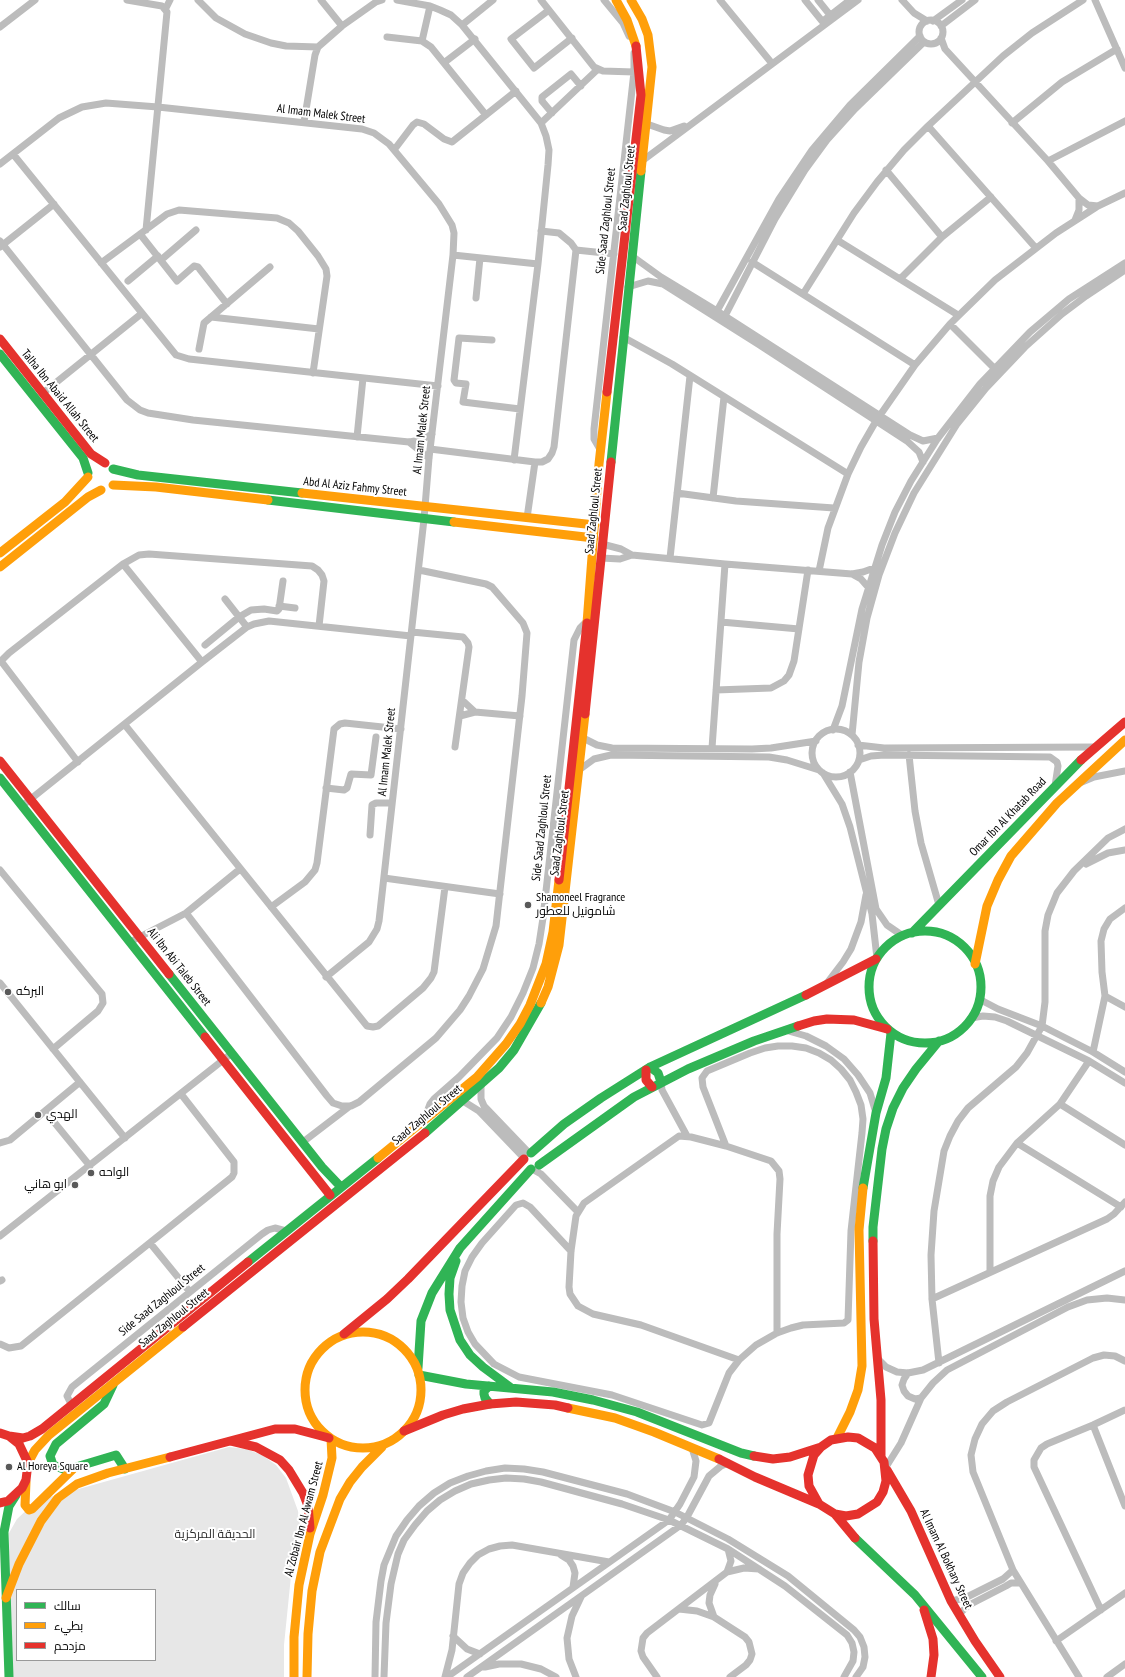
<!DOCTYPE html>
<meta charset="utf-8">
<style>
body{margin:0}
#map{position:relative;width:1125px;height:1677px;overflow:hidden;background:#fff;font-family:"PT Sans Narrow",Cairo,sans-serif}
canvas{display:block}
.legend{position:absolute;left:16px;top:1589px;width:140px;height:72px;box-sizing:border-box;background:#fff;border:1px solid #999;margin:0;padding:5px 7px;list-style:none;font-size:12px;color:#000}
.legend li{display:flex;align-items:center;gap:8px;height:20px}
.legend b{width:20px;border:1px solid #999}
</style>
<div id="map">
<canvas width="1125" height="1677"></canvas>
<ul class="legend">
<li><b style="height:5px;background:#30b455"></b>سالك</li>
<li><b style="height:5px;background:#ff9f0a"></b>بطيء</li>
<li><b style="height:5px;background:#e5322d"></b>مزدحم</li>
</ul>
</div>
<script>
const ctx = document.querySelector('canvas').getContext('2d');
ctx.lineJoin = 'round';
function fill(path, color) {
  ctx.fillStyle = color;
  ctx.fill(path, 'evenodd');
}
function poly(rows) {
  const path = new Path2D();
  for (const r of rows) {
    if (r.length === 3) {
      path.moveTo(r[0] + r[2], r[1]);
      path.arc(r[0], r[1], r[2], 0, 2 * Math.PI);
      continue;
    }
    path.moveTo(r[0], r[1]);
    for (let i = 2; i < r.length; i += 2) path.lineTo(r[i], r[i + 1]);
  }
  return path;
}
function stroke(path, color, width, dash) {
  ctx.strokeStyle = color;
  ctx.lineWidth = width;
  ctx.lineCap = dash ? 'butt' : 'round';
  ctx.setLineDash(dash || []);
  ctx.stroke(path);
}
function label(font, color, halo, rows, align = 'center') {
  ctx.font = font + ' "PT Sans Narrow",Cairo,sans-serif';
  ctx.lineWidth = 4;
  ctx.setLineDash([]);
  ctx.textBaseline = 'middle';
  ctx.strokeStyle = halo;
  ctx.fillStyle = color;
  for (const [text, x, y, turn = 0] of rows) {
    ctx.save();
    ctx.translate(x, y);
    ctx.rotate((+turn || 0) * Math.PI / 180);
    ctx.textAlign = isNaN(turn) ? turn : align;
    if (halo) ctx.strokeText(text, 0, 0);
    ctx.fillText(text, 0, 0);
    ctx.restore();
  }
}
const green = poly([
 [229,1447,246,1449,262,1455,276,1465,286,1478,298,1511,300,1526,292,1566,284,1645,284,1677,11,1677,9,1533,17,1519,32,1505,50,1497],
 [17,1590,155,1590,155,1660,17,1660]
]);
const street = poly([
 [127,0,162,6,167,12,146,230],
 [198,0,216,18,245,34,271,43,286,46,318,47],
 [321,0,342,26],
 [397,0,430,6,440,10,451,15,462,25,541,123,546,136,549,150,548,165,538,264,514,460],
 [541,0,594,67,603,71,634,72],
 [604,0,623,23,629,36],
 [720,0,770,61],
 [805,0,822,21],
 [818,0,830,15],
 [902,0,914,13,927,21],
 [1095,0,1125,68],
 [166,8,170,0],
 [549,10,511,39,534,68,572,38],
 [931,32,12],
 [823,21,850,0],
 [933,21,962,0],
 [462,25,493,0],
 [941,26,975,0],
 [0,27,35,0],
 [387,37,422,41,431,47,486,115],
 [941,38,945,49,1048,161,1079,198,1088,205,1098,206],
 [422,41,430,6],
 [445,62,475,39],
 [552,113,542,101,542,97,571,74,581,86],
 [304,122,315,55,318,47,342,26,376,2,382,0],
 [541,123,598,69],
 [1012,123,1062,82,1117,49],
 [647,124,664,130,670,131,684,126],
 [928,126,1035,247],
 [394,150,413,125,417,122,424,124,444,139,452,142,516,91],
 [13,154,176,355,189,359,438,386],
 [642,161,858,0],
 [1048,161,1125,121],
 [0,164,59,118,82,107,106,103,158,107,362,129,374,133,389,144,439,204,452,225,454,233,453,255,429,458,424,519,379,921,377,929,369,942,326,977],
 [886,170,942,237],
 [1075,220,1079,210,1079,198],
 [140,234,177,281,194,266,198,267,227,304],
 [837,240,958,315],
 [0,241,127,400,140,410,148,413,193,420,409,442,421,440,432,434],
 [0,247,54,204],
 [576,250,614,254],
 [453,255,538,264],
 [632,256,661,277,717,311,910,435,923,441,938,438],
 [161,260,196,230],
 [752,262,915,365],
 [101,263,167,214,179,210,277,218,289,223,298,231,318,256,326,269,327,276,313,373],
 [900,279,942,237,991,197],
 [128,281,158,256],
 [628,287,648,281,663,284,758,344,907,441,919,452,923,462],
 [803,294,854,213,877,182,904,150,928,126,1003,56,1032,33,1083,0],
 [476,298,480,258],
 [717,311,779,199,812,150,850,105,920,36],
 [725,316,775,219,805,170,827,140,855,109,924,42],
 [211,317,319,329],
 [950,324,994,368],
 [623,337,672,364,848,474],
 [492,340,459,338,454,380,456,383,466,384,463,402,520,409],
 [199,349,204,323,270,267],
 [43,393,141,314],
 [357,437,363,378],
 [409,442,429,458],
 [430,449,535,462,542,462,548,459,552,453,554,447,576,250,571,243,559,233,541,231],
 [601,451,594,439,594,429,634,72,634,53],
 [677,493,736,501,834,508],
 [713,498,724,397],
 [527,518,535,462],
 [602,544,621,549,632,555],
 [601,558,620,559,632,555,725,564,852,574,863,572,874,568],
 [670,558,690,376],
 [123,564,202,662],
 [819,571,828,528,848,474,861,447,876,421,915,365,950,324,995,280,1056,233,1098,206,1125,193],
 [852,574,861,579,868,587],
 [225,599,247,627],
 [279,606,295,608],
 [721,622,799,629],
 [412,632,463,637,468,643,469,647,455,747],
 [205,645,239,617,251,610,264,609,277,611,279,609,283,581],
 [1,661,78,762],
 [0,662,9,653,123,564,139,555,149,554,312,566,318,570,322,575,324,581,319,626],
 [716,690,771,688,784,681,789,675,794,661,808,570],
 [462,700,475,712],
 [460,716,475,712,520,716],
 [125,725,367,1026,373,1027,378,1026,423,988,431,978,434,972,445,887],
 [836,753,24],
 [833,730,842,706,862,609,882,545,895,512,911,481,938,438,980,384,1030,332,1069,299,1125,263],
 [852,735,859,662,867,618,879,575,895,533,914,493,957,424,986,388,1025,347,1062,314,1086,296,1125,270],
 [583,738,597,745,612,748,752,749,771,748,816,741],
 [858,745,884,748,1095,747],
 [712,748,725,564],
 [909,755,915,811,921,843,939,905],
 [859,760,871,756,884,755,1050,757,1057,762,1058,766,1055,786],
 [579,770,594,759,611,755,769,757,787,760,819,770],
 [850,772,876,909,887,925,903,936],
 [823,773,842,804,850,827,872,914,877,958],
 [1082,782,1094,777,1125,771],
 [326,788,344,790,347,788,351,774,371,775,376,737],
 [22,806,202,662,247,627,254,624,269,621,411,636],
 [370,835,372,805,376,803,392,803],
 [1086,864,1108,853,1125,850],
 [0,870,102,994,103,1003,98,1011,53,1049],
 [384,878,500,894],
 [271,907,305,882,315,870,317,863,334,729,340,724,345,723,401,729],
 [186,913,327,1096,333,1103,342,1106,351,1106,359,1102,436,1038,460,1010,469,996,483,969,496,926,522,696,527,633,523,623,492,587,486,584,419,570],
 [130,942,186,913,240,869],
 [0,983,125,1138],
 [827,983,843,962,851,949,861,922,866,895],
 [1105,996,1125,1007],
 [979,999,998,1009,1042,1026,1093,1052,1125,1072],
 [971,1018,983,1016,995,1017,1007,1021,1089,1061,1125,1083],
 [785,1030,806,1036,826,1046,844,1059,858,1075,870,1093,876,1113],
 [1093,1052,1105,996,1102,972,1101,941,1104,929,1110,919,1125,908],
 [661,1082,662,1090,687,1136],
 [481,1085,481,1099,484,1106,529,1153],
 [463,1101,479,1111,524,1158],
 [1060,1104,1125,1145],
 [45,1111,90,1166],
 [423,1123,430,1104,434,1099,459,1077,497,1038,511,1017,523,993,533,968,539,944,543,918,574,640,580,628,587,621],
 [303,1142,350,1106],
 [0,1143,10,1140,80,1082],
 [1017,1143,1121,1207],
 [532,1169,541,1174,578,1212],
 [0,1236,232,1053],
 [150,1243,190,1292],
 [571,1251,530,1207,523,1203,516,1205,482,1243,472,1257,465,1271,462,1286,461,1302,463,1318,468,1332,475,1344,494,1364,519,1377,612,1395,702,1425,709,1423,729,1373,739,1360,756,1345,777,1333,791,1328,803,1325,844,1323,848,1320,851,1231,862,1133,863,1119,861,1105,856,1092,850,1080,841,1069,831,1060,819,1053,806,1048,792,1046,778,1046,765,1048,750,1053,707,1071,702,1078,703,1087,726,1146],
 [990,1272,990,1196,993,1181,999,1167,1017,1143,1060,1104,1089,1061],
 [0,1281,2,1280],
 [932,1299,1107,1219,1114,1214,1125,1202],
 [0,1344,9,1348,21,1346,232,1177,234,1173,234,1162,181,1094],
 [878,1359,886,1367,897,1372,908,1373,923,1370,1125,1271],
 [739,1360,641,1325,593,1314,578,1306,570,1294,569,1287,571,1251,576,1216,584,1203,679,1136,691,1137,726,1146,771,1161,779,1171,780,1179,777,1234,777,1333],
 [939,1363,932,1299,931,1255,934,1211,944,1151,950,1136,958,1121,968,1108,1016,1067,1027,1053,1042,1026,1045,1002,1045,931,1048,915,1057,893,1074,871,1108,838,1125,829],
 [908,1373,904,1379,902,1385,904,1391,908,1396,915,1399,921,1398],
 [71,1404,67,1396,72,1387,262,1234,268,1230,275,1228,286,1231],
 [1093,1425,1125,1506],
 [886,1467,901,1443,921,1398,933,1383,947,1370,1068,1307,1087,1300,1107,1298,1125,1300],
 [561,1555,569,1560,573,1566,575,1573,573,1587],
 [727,1572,731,1561,728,1549],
 [951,1601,965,1598,1003,1579,1013,1570],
 [679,1609,697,1611,714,1617,745,1637,749,1642,752,1654,750,1660,746,1665,730,1677],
 [1101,1610,1034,1467,1034,1460,1041,1448,1047,1444,1093,1425,1125,1410],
 [959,1614,969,1605,1006,1586,1011,1583,1020,1583],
 [714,1617,709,1603,710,1595,715,1584],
 [453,1636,467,1649,480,1654],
 [1056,1641,1125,1593],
 [485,1667,499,1664,521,1664,541,1669,556,1677],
 [375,1677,376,1622,381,1581,384,1565,396,1536,407,1520,419,1506,434,1493,450,1483,468,1476,486,1471,505,1468,524,1469,543,1472,627,1494,675,1512,728,1539,788,1576,854,1630,860,1637,864,1647,865,1657,863,1667,856,1677],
 [384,1677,386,1623,391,1584,398,1554,404,1540,415,1525,427,1511,440,1500,455,1491,471,1484,489,1480,506,1478,524,1479,541,1482,622,1504,669,1520,728,1549,785,1586,847,1635,852,1643,854,1652,853,1661,844,1677],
 [445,1677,452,1650,459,1584,463,1573,470,1563,478,1555,489,1549,500,1546,512,1545,609,1562],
 [447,1677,669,1520,680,1504,694,1477,696,1461,692,1448],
 [467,1677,681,1525,687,1517,709,1476,721,1466,728,1463],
 [576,1677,569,1659,567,1638,572,1616,581,1597],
 [657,1677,643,1657,641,1651,643,1638,647,1633,727,1572,744,1568,759,1569],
 [1079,1677,1013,1570,973,1472,971,1455,975,1439,982,1424,993,1411,1007,1402,1093,1358,1104,1355,1115,1356,1125,1361],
 [1107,1677,1125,1664]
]);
const fast = poly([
 [0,354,83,458,88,473],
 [611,462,641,171],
 [113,469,138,475,302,493],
 [268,500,454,522],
 [0,778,205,1037],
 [925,987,56],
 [912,933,1081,760],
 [169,974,322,1167,341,1187],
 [650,1067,658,1073,661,1082],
 [425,1133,499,1068,514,1050,541,1003],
 [531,1153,564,1124,601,1098,650,1067,806,995],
 [539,1165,634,1097,688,1069,754,1041,798,1026],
 [863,1188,876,1113,886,1078,891,1033],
 [873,1241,873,1227,882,1149,886,1129,893,1108,903,1088,916,1069,939,1041],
 [456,1261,450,1278,449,1294,450,1310,460,1340,470,1355,483,1367,510,1387],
 [248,1262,378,1158],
 [418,1368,421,1321,432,1293,460,1248,531,1169],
 [419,1375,466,1384,553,1392,593,1400,637,1412,741,1453,754,1456],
 [113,1385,104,1404,56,1444,50,1456,53,1465,66,1470,116,1455,125,1469],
 [489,1386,484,1391,484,1394,485,1398,490,1404],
 [855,1538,915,1595,982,1677],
 [9,1677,4,1532,9,1506,16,1495]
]);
const slow = poly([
 [616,0,627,20,636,46],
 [631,0,642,19,648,35,652,67,641,171],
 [113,485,156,487,268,500],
 [302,493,595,525],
 [454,522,594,538],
 [0,553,65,502,88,477],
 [0,567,88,497,101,490],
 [587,623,599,464,607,392],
 [975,964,987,906,998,880,1011,856,1057,803,1125,740],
 [541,1003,548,987,559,945,585,714],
 [378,1158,477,1077,506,1044,520,1024,530,1005,546,964,553,932,559,880],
 [363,1390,58],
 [568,1408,615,1418,654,1432,719,1459],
 [837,1438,850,1412,858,1390,862,1366,859,1230,863,1188],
 [28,1463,35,1450,49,1435,183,1327],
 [26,1482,25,1505,29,1510,32,1509,74,1468],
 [6,1598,19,1564,41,1521,58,1498,77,1484,108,1473,170,1457],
 [294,1677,294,1637,299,1585,310,1534,323,1495,332,1458,331,1439],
 [307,1677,308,1634,312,1591,320,1552,340,1499,350,1482,362,1467,382,1447]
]);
const jam = poly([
 [0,339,91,454,105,463],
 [607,392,641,95,636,46],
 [585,714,611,462],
 [1081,760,1125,722],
 [0,761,169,974],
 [559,880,587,623],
 [806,995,876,959],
 [798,1026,814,1021,827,1019,854,1020,887,1029],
 [205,1037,330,1195],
 [646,1070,646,1080,652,1087],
 [873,1241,874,1319,881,1400,881,1456],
 [183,1327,425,1133],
 [344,1334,387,1299,408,1279,524,1159],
 [404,1431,443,1415,463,1409,490,1404,516,1402,555,1405,568,1408],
 [0,1433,9,1436,19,1444,28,1463,26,1480,22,1488,8,1501,0,1503],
 [9,1436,23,1438,30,1436,42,1429,248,1262],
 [231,1441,256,1447,280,1460,289,1470,303,1493,308,1506,310,1528],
 [754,1456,773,1459,790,1457,821,1447],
 [170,1457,275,1429,295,1429,329,1438],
 [719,1459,755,1477,819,1504],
 [887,1470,911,1511,951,1601,975,1641,1000,1677],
 [835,1514,846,1516,858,1514,877,1502,883,1492,886,1481,884,1462,875,1448,858,1438,848,1437,831,1440,821,1447,814,1455,808,1475,809,1486,819,1504,835,1514,855,1538],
 [924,1610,933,1639,934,1655,931,1677]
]);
const markers = [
 [528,905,4,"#595959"],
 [8,992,4,"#595959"],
 [38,1115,4,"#595959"],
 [91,1173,4,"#595959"],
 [75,1185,4,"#595959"],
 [9,1467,4,"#595959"]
];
const streetNames = [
 ["Al Imam Malek Street",321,114,7],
 ["Saad Zaghloul Street",627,188,-84],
 ["Side Saad Zaghloul Street",606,221,-84],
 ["Talha Ibn Abaid Allah Street",60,396,51],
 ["Al Imam Malek Street",422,430,-84],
 ["Abd Al Aziz Fahmy Street",355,487,6],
 ["Saad Zaghloul Street",594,511,-84],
 ["Al Imam Malek Street",387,752,-84],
 ["Omar Ibn Al Khatab Road",1008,817,-46],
 ["Side Saad Zaghloul Street",542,828,-84],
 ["Saad Zaghloul Street",560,833,-83],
 ["Ali Ibn Abi Taleb Street",179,967,52],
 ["Saad Zaghloul Street",427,1115,-40],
 ["Side Saad Zaghloul Street",162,1300,-39],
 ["Saad Zaghloul Street",174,1318,-39],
 ["Al Zobair Ibn Al Awam Street",304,1519,-75],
 ["Al Imam Al Bokhary Street",946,1559,65]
];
const poiNames = [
 ["Shamoneel Fragrance",536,898],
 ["شامونيل للعطور",536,912],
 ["البركه",16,992],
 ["الهدي",46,1115],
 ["الواحه",99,1173],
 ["ابو هاني",67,1185,"right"],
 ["Al Horeya Square",17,1467]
];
const parkNames = [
 ["الحديقة المركزية",215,1535]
];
fill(green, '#e7e7e7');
stroke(street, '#bcbcbc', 7);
stroke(fast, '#30b455', 9);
stroke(slow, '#ff9f0a', 9);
stroke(jam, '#e5322d', 9);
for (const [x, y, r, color] of markers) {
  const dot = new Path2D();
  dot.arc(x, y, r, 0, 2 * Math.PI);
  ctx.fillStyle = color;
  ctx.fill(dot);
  stroke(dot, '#fff', 1.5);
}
label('12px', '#000', '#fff', streetNames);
label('12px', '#000', '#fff', poiNames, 'left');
label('12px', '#2b2b2b', '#fff', parkNames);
</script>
